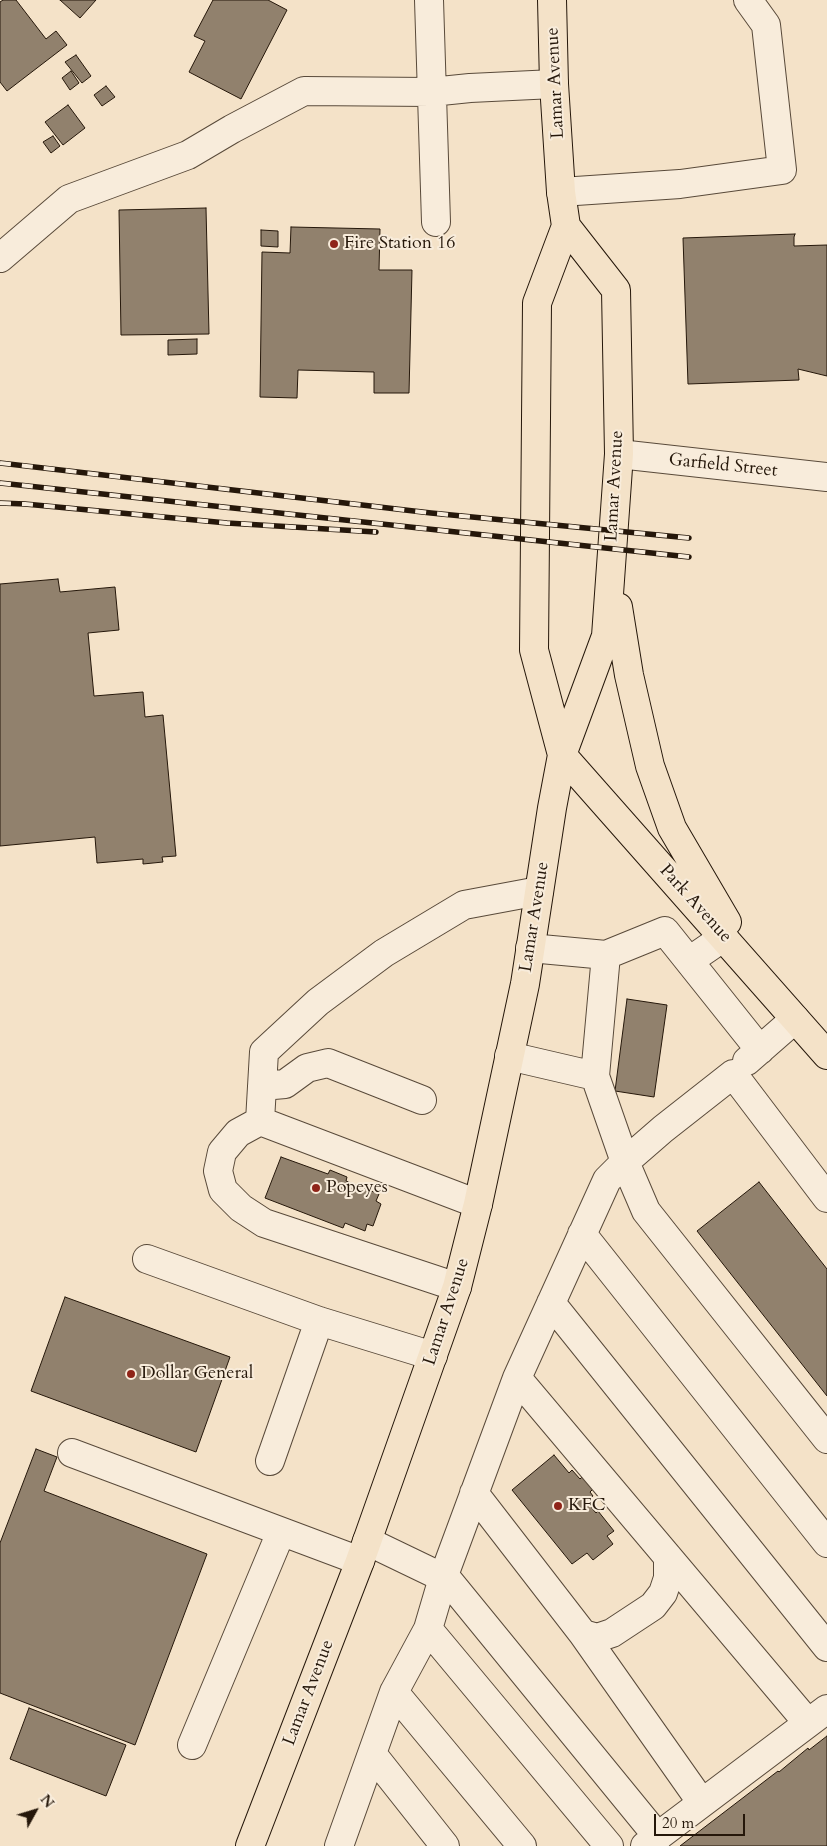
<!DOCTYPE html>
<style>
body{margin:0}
#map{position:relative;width:827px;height:1846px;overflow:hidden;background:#f4e2c8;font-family:Cardo,serif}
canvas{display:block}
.north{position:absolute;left:10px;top:1786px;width:50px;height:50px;-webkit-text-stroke:4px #f8ecdb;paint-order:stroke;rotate:51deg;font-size:14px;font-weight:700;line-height:20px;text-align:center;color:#25170a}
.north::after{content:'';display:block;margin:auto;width:18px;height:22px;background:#25170a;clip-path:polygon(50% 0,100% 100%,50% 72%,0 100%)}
.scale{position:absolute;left:654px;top:1814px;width:91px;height:22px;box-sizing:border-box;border:2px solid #25170a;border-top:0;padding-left:6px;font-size:15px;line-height:18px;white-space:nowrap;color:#25170a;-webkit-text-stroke:4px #f8ecdb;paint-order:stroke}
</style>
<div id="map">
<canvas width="827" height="1846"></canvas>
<div class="north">N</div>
<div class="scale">20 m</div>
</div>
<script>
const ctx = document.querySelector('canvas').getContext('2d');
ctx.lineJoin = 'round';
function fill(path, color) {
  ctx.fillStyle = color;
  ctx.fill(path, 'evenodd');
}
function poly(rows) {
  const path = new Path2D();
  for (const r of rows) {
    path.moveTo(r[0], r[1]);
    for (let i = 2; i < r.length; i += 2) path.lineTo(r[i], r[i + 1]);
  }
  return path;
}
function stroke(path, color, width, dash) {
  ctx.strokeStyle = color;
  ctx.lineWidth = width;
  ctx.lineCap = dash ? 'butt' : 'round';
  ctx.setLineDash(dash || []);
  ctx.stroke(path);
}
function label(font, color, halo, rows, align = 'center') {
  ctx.font = font + ' Cardo,serif';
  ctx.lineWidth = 4;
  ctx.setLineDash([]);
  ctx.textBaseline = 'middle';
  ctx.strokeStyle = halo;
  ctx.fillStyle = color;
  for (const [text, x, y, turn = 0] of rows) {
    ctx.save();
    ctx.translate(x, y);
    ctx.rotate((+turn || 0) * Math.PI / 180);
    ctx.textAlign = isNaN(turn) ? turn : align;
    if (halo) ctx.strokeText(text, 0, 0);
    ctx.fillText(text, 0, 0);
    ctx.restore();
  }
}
const building = poly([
 [3,0,16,0,46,39,56,31,67,45,7,91,0,82,0,2,3,0],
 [60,0,96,0,80,18,60,0],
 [213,0,268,0,287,10,241,99,189,72,205,41,194,36,213,0],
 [76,55,91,76,82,83,65,62,76,55],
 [71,71,79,83,70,90,62,78,71,71],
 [106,86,115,97,102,106,94,95,106,86],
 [68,105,85,128,63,145,45,122,68,105],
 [53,136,60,146,51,153,43,142,53,136],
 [206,208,209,334,121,335,119,210,206,208],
 [291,227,380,229,379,270,412,270,409,393,374,393,374,372,298,370,297,398,260,397,262,252,290,253,291,227],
 [261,230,278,231,278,247,261,246,261,230],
 [795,234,794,237,794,246,827,245,827,376,798,369,799,380,688,384,683,238,795,234],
 [197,339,197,354,168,355,168,340,197,339],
 [58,579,60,592,115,587,119,630,88,633,94,696,143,692,145,717,163,715,176,856,162,857,163,862,143,864,143,859,97,863,95,837,0,846,0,584,58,579],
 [627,999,667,1005,654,1097,615,1091,627,999],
 [281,1157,328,1174,330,1170,347,1177,346,1181,379,1194,376,1201,381,1204,373,1226,367,1224,365,1231,345,1223,343,1228,265,1198,281,1157],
 [759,1182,827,1269,827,1396,697,1231,759,1182],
 [65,1297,230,1357,196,1452,31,1391,65,1297],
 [36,1449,57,1457,44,1491,207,1554,135,1745,0,1693,0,1543,36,1449],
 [554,1455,569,1473,572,1470,580,1479,584,1475,594,1488,590,1492,593,1496,586,1501,596,1513,598,1511,614,1531,607,1536,613,1544,593,1560,587,1553,572,1564,512,1490,554,1455],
 [29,1708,126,1745,106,1796,10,1759,29,1708],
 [827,1736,827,1846,680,1846,778,1771,779,1772,808,1748,809,1750,827,1736]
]);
const minor = poly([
 [429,0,436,222],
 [561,192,680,184,782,170,766,25,748,0],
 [0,258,69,199,188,155,232,129,304,91,431,92,470,88,554,84],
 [619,454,827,477],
 [530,948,606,955],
 [689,961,724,937],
 [747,1061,795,1019],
 [595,1076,606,955,665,931,760,1050],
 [262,1086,285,1084,307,1068,328,1063,422,1100],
 [260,1121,264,1052,318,1002,384,953,464,905,539,891],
 [827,1198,733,1074,663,1129,625,1162,646,1211,827,1439],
 [582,1234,827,1543],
 [147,1259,319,1321,433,1356],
 [457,1287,264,1223,241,1208,223,1190,218,1171,222,1152,238,1133,260,1121,478,1204],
 [551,1303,827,1647],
 [517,1378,808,1723],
 [72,1453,360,1561],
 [270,1461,319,1321],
 [474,1493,583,1634,702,1803],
 [367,1541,448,1580,658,1837],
 [428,1629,609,1846],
 [583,1634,597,1638,612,1633,653,1606,663,1593,668,1578,668,1557],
 [394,1692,522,1846],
 [192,1745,281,1532],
 [373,1755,445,1846],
 [339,1846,394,1692,428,1629,443,1578,517,1378,607,1180,625,1162,595,1076,509,1056],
 [645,1846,827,1709]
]);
const major = poly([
 [552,0,554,84,561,192,566,226,537,303,534,650,562,755,827,1055],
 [618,607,629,675,650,766,672,828,727,922],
 [250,1846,360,1561,457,1287,478,1204,525,984,552,808,562,755,606,636,619,454,616,290,566,226]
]);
const rail = poly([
 [0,463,431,513,689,538],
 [0,483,689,557],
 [0,503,25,504,227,523,376,532]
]);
const markers = [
 [334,244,5,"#8f2418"],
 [316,1188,5,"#8f2418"],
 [131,1374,5,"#8f2418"],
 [558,1506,5,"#8f2418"]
];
const streetNames = [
 ["Lamar Avenue",556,83,-93],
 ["Garfield Street",723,466,6],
 ["Lamar Avenue",615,486,-87],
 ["Park Avenue",695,904,48],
 ["Lamar Avenue",535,917,-81],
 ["Lamar Avenue",447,1312,-72],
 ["Lamar Avenue",309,1693,-69]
];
const poiNames = [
 ["Fire Station 16",344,244],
 ["Popeyes",326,1188],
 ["Dollar General",141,1374],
 ["KFC",568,1506]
];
fill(building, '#91816d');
stroke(building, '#25170a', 1);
stroke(minor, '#594a3a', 30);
stroke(major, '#25170a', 30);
stroke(minor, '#f8ecdb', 28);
stroke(major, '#f4e2c8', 28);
stroke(rail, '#25170a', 5.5);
stroke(rail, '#f8ecdb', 4, [11]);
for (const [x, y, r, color] of markers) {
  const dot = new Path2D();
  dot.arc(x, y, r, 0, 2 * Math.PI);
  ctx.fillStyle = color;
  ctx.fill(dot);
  stroke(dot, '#f8ecdb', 2);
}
label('18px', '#25170a', '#f8ecdb', streetNames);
label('18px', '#25170a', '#f8ecdb', poiNames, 'left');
</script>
